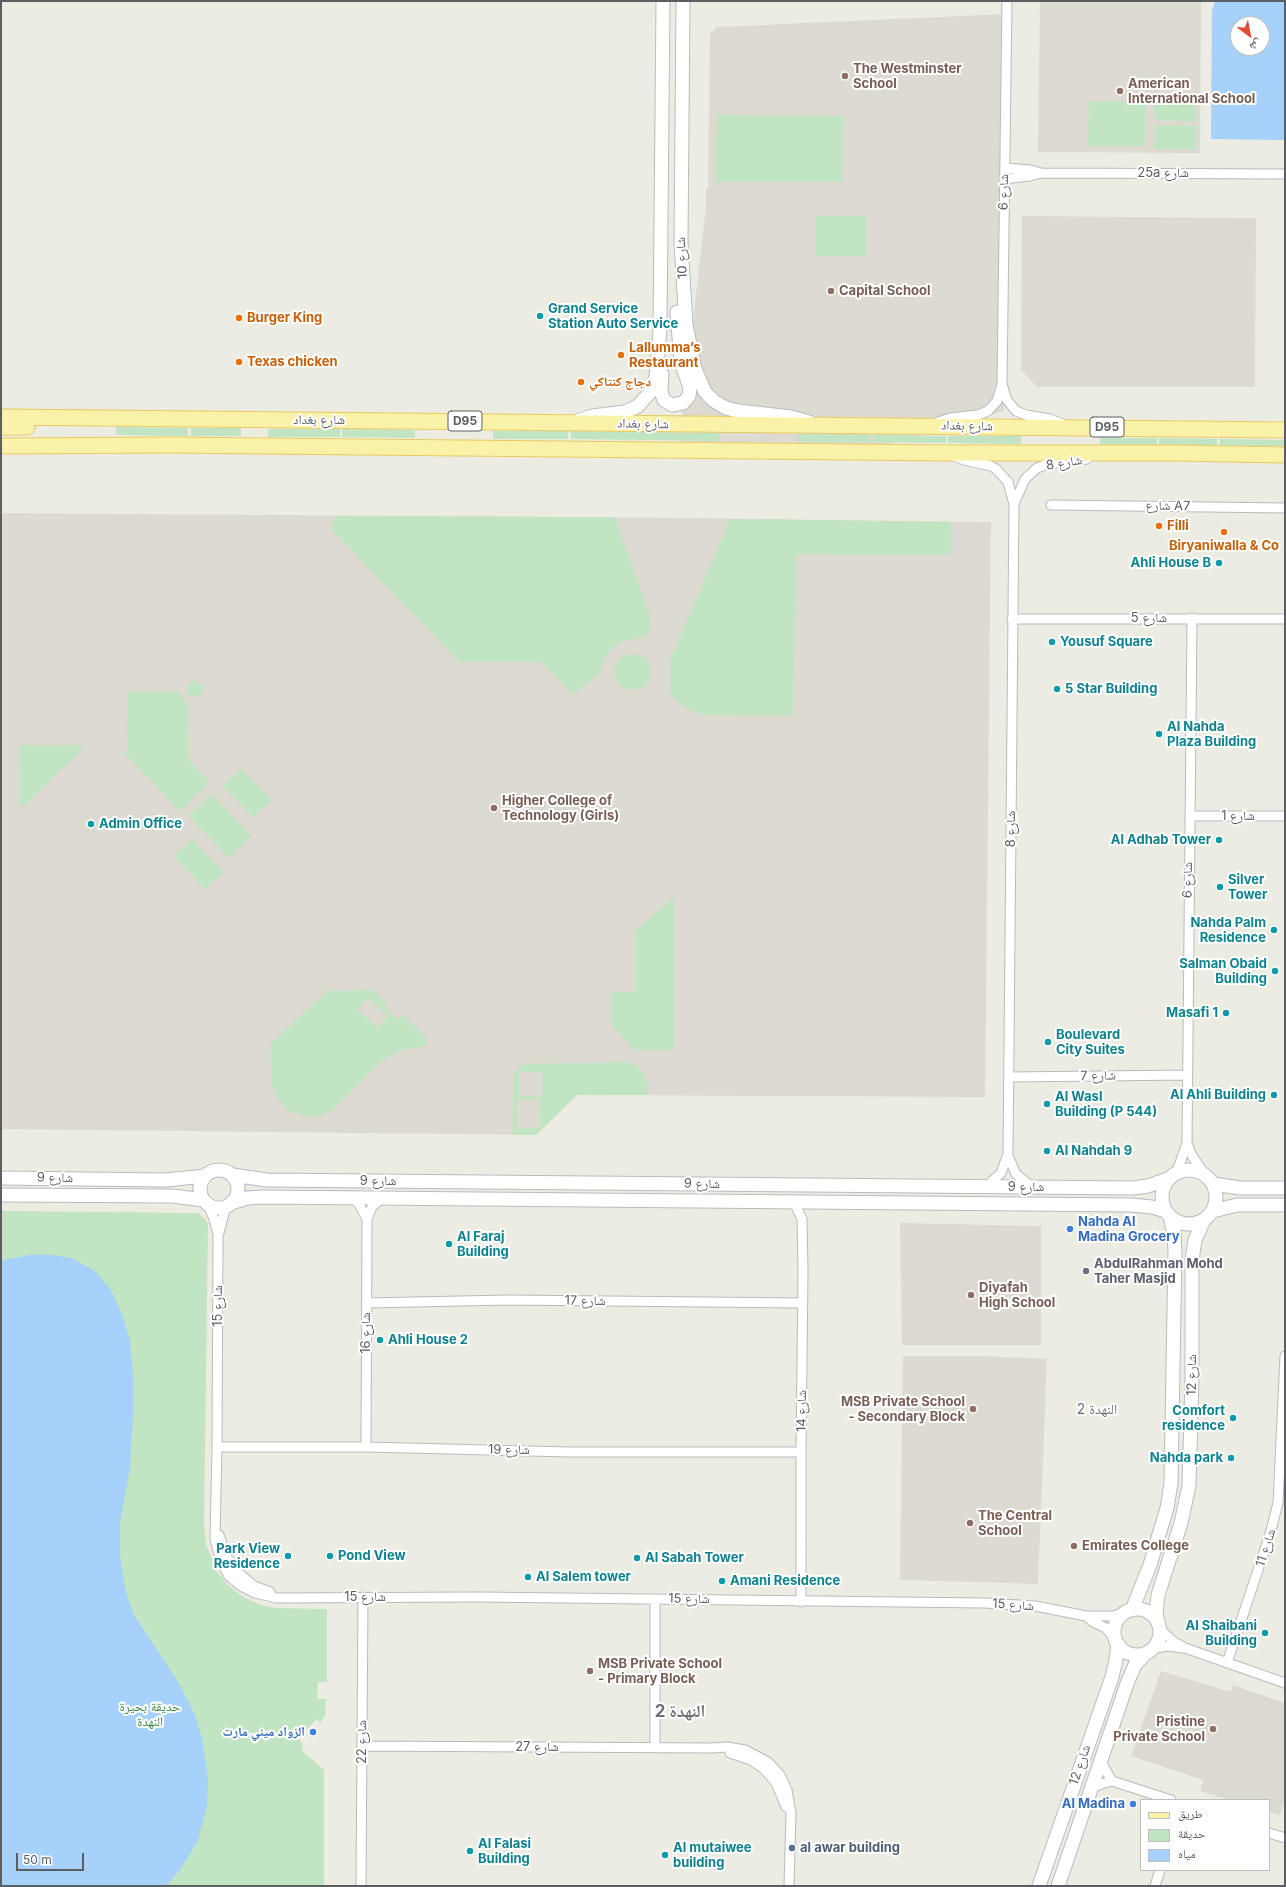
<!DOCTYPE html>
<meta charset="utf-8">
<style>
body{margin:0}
#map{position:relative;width:1286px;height:1887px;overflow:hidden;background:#edece3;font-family:Inter,"Noto Naskh Arabic",sans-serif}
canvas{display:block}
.frame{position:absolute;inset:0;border:2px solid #5b5e63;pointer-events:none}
.legend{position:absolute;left:1140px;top:1799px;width:130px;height:72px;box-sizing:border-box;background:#fff;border:1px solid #bdbfc1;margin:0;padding:5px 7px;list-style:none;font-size:12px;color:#5b5e63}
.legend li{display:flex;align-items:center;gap:8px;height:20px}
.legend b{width:20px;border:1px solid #bdbfc1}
.north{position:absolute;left:1230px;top:16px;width:40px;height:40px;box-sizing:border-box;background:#fff;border:1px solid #bdbfc1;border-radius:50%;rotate:148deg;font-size:11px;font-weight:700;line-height:16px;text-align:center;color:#5b5e63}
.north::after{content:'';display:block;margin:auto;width:14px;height:18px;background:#e14c36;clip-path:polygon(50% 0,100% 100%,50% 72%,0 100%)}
.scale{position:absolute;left:16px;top:1853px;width:68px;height:18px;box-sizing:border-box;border:2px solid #5b5e63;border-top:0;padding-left:5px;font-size:12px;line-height:14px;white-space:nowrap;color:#5b5e63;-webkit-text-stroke:3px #fff;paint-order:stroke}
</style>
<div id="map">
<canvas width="1286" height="1887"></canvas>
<div class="frame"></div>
<ul class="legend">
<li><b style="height:5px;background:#fbf2aa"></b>طريق</li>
<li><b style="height:11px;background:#c1e4c2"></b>حديقة</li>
<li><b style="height:11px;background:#a6d1fb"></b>مياه</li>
</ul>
<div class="north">ش</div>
<div class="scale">50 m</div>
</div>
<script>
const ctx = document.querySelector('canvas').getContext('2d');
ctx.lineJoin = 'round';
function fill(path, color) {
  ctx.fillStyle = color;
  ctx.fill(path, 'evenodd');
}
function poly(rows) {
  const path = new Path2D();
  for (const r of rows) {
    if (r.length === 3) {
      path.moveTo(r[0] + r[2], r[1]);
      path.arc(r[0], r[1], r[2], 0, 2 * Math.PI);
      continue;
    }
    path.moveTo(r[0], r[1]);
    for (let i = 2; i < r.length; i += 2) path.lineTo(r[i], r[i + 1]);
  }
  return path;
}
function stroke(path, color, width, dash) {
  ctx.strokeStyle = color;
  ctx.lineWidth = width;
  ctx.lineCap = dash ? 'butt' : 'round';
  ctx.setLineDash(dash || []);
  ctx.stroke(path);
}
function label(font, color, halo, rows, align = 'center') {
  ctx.font = font + ' Inter,"Noto Naskh Arabic",sans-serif';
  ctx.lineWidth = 4;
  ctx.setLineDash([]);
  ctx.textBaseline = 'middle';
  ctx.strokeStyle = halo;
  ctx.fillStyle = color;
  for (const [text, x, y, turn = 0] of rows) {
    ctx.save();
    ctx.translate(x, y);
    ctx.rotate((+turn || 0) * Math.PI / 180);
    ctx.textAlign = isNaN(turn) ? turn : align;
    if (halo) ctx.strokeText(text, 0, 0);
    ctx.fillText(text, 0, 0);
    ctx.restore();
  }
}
const education = poly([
 [1040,1,1201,1,1200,153,1038,152],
 [1006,14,1004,411,855,454,678,452,706,207,706,189,708,188,710,34,717,27],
 [1022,216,1256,218,1255,387,1037,387,1021,370],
 [1,513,685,518,991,522,985,1097,577,1095,536,1135,1,1129],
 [900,1223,1041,1226,1041,1345,902,1345],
 [903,1356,984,1356,1047,1359,1038,1584,900,1580],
 [1161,1671,1231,1692,1233,1685,1285,1703,1285,1800,1280,1815,1269,1812,1269,1800,1229,1800,1200,1791,1203,1780,1131,1756]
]);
const green = poly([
 [1155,96,1196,97,1195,121,1154,120],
 [1089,101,1146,102,1145,146,1088,146],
 [717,115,843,116,842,182,716,182],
 [1155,125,1196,126,1195,150,1154,149],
 [815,216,866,216,866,256,815,256],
 [116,427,188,428,188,436,116,435],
 [191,428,241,428,241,436,191,436],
 [268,429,340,429,340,437,268,437],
 [342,429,415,430,415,438,342,437],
 [493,431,568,431,568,439,493,439],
 [571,431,719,433,719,441,571,439],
 [798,434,870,435,870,442,798,442],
 [873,435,946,436,946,443,873,442],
 [948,436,1021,436,1021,444,948,443],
 [1100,438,1157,438,1157,445,1100,445],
 [1159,438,1217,439,1217,445,1159,445],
 [1220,439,1285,440,1285,446,1220,446],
 [335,516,615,517,650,616,650,629,644,637,622,641,611,649,603,660,600,673,573,694,541,662,460,662,331,529],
 [730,519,951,522,951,555,796,554,793,716,705,715,687,709,673,697,670,692,670,661],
 [633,672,18],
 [195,689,8],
 [128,692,179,692,188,704,189,760,209,782,180,811,124,753,127,750],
 [20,745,81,745,82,749,23,807,19,805],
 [241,769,271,800,253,817,223,786],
 [212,794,251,836,229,858,189,816],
 [192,839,223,872,205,889,174,856],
 [674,897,674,1050,635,1050,612,1026,612,992,635,992,635,932],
 [373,990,388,1005,385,1008,396,1019,403,1014,428,1039,426,1046,402,1050,390,1055,379,1063,334,1109,323,1115,306,1117,287,1110,278,1099,272,1086,270,1044,328,991],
 [368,998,388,1016,378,1028,357,1010],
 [628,1062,637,1066,645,1076,647,1082,647,1095,577,1095,536,1135,513,1135,513,1077,521,1066,529,1064],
 [519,1072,542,1072,542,1097,519,1096],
 [518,1100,540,1100,539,1128,517,1128],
 [1,1211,199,1213,208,1223,204,1523,206,1544,217,1572,230,1587,245,1598,261,1605,277,1608,327,1609,327,1682,318,1682,317,1699,326,1699,325,1716,320,1723,317,1719,298,1738,302,1743,303,1752,324,1770,324,1886,1,1886]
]);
const water = poly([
 [1215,1,1285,1,1285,140,1211,139,1212,11],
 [1238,24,1262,24,1262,48,1238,48],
 [29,1255,52,1255,72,1258,95,1271,111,1290,123,1317,130,1341,133,1375,133,1415,130,1468,120,1523,120,1556,123,1577,127,1596,134,1615,178,1682,195,1715,202,1739,208,1778,207,1805,198,1840,180,1870,166,1886,1,1886,1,1261]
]);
const street = poly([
 [1005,168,1031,170,1041,173],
 [1004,179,1030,176,1041,173,1285,174],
 [1002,384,1007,400,1016,411,1026,415,1050,419,1065,425],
 [933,424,950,418,978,415,988,411,997,401,1002,384,1007,1],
 [954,456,964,460,991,466,996,469,1008,482,1014,504,1008,1154,1001,1173,986,1187],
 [1014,504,1025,479,1037,468,1048,464,1087,459],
 [1051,505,1285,508],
 [1012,619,1285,619],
 [1190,816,1285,816],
 [1009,1077,1187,1075],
 [1187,1143,1191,1154,1205,1175],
 [1008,1156,1016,1174,1032,1187],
 [1176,1174,1187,1143,1192,618],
 [354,1198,360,1206,367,1219],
 [794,1202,802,1219,803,1271,801,1452,801,1602],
 [208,1204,214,1219,218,1234,217,1447,215,1539,221,1562,229,1576,241,1586,255,1593,277,1598,479,1597,985,1603,1035,1606,1086,1616,1113,1616,1126,1612],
 [219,1233,226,1206],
 [366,1303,508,1300,803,1303],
 [217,1447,366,1447,570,1452,801,1452],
 [366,1447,367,1219,372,1207,382,1198],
 [219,1535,226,1556,235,1570,254,1586,270,1592],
 [1086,1616,1093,1622,1106,1628,1116,1640],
 [1160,1629,1174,1642,1185,1648,1285,1683],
 [1153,1648,1169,1646,1182,1648],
 [1227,1663,1270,1534,1278,1503,1285,1356],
 [362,1746,711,1748,727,1747,745,1750,768,1762,780,1775,787,1790,791,1813,789,1886],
 [655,1747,655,1599],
 [730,1753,751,1760,764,1769,776,1783,786,1807],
 [1101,1762,1112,1781,1171,1800],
 [1091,1789,1101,1784,1112,1781],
 [1269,1833,1285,1838],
 [361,1886,363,1597],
 [1155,1886,1160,1870]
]);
const secondary = poly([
 [683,1,681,243,686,325,695,369,705,392,714,401,726,408,738,411,791,417,809,422],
 [662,374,661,392,664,400,672,405,683,403,689,396,690,388,681,362,677,312],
 [577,421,592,416,625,412,638,406,652,390,656,376,660,330,663,1],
 [219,1189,19],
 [1189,1197,27],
 [233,1175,266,1180,1133,1188,1148,1186,1170,1178],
 [1,1178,166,1180,205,1176],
 [1214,1184,1240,1188,1285,1188],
 [1,1195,173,1196,203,1200],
 [231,1203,247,1198,263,1197,1131,1205,1152,1207,1166,1211],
 [1213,1211,1237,1205,1285,1205],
 [1137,1632,23],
 [1132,1610,1150,1565,1167,1508,1171,1483,1175,1252,1174,1234,1170,1216],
 [1158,1623,1156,1614,1158,1595,1181,1523,1189,1486,1192,1377,1192,1260,1195,1240,1204,1220],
 [1039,1886,1112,1677,1116,1660,1118,1644],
 [1058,1886,1128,1681,1135,1665,1146,1653]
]);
const primary = poly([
 [1,417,1285,430],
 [1,427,27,427],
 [1,446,169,445,949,453,1178,453,1285,455]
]);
const markers = [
 [845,76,4,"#8d6e63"],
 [1120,91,4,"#8d6e63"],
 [831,291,4,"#8d6e63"],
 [540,316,4,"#0f9aa8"],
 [239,318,4,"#e8710a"],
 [621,355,4,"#e8710a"],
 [239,362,4,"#e8710a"],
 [581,382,4,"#e8710a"],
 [1159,526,4,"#e8710a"],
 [1224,532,4,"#e8710a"],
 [1219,563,4,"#0f9aa8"],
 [1052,642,4,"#0f9aa8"],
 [1057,689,4,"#0f9aa8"],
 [1159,734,4,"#0f9aa8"],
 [494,808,4,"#8d6e63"],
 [91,824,4,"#0f9aa8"],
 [1219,840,4,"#0f9aa8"],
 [1220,887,4,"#0f9aa8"],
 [1274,930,4,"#0f9aa8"],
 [1275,971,4,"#0f9aa8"],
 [1226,1013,4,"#0f9aa8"],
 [1048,1042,4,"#0f9aa8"],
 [1274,1095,4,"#0f9aa8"],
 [1047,1104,4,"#0f9aa8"],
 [1047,1151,4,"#0f9aa8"],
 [1070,1229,4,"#3f7fe0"],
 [449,1244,4,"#0f9aa8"],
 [1086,1271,4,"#6b7280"],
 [971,1295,4,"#8d6e63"],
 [380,1340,4,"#0f9aa8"],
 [973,1409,4,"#8d6e63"],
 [1233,1418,4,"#0f9aa8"],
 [1231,1458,4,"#0f9aa8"],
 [970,1523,4,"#8d6e63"],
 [1074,1546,4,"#8d6e63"],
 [288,1556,4,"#0f9aa8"],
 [330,1556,4,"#0f9aa8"],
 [637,1558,4,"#0f9aa8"],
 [528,1577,4,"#0f9aa8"],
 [722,1581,4,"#0f9aa8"],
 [1265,1633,4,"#0f9aa8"],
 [590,1671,4,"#8d6e63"],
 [1213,1729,4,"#8d6e63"],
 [313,1732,4,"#3f7fe0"],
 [1133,1804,4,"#3f7fe0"],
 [792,1848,4,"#5c6f8a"],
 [470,1851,4,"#0f9aa8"],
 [665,1855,4,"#0f9aa8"]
];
const shields = [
 [465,421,34],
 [1107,427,34]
];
const shieldNames = [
 ["D95",465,421],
 ["D95",1107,427]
];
const educationNames = [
 ["The Westminster",853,69],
 ["School",853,84],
 ["American",1128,84],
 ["International School",1128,99],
 ["Capital School",839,291],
 ["Higher College of",502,801],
 ["Technology (Girls)",502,816],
 ["Diyafah",979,1288],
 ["High School",979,1303],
 ["MSB Private School",965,1402,"right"],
 ["- Secondary Block",965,1417,"right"],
 ["The Central",978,1516],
 ["School",978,1531],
 ["Emirates College",1082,1546],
 ["MSB Private School",598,1664],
 ["- Primary Block",598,1679],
 ["Pristine",1205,1722,"right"],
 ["Private School",1205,1737,"right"]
];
const streetNames = [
 ["25a شارع",1163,173],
 ["شارع 6",1004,192,-89],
 ["شارع 10",682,258,-93],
 ["شارع بغداد",319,420],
 ["شارع بغداد",643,424,1],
 ["شارع بغداد",967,426,1],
 ["شارع 8",1064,463,-9],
 ["شارع A7",1168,506,1],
 ["شارع 5",1149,618],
 ["شارع 1",1238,816],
 ["شارع 8",1011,829,-90],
 ["شارع 6",1188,880,-89],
 ["شارع 7",1098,1076,-1],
 ["شارع 9",55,1178,1],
 ["شارع 9",378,1181],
 ["شارع 9",702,1184,1],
 ["شارع 9",1026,1187],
 ["شارع 17",585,1301,1],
 ["شارع 15",218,1306,-90],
 ["شارع 16",366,1333,-90],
 ["شارع 12",1192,1375,-89],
 ["شارع 14",802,1411,-89],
 ["شارع 19",509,1450,1],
 ["شارع 11",1266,1548,-72],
 ["شارع 15",365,1597],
 ["شارع 15",689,1599,1],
 ["شارع 15",1013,1605,4],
 ["شارع 22",362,1742,-90],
 ["شارع 27",537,1747],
 ["شارع 12",1080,1765,-71]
];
const cultureNames = [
 ["Grand Service",548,309],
 ["Station Auto Service",548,324],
 ["Ahli House B",1211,563,"right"],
 ["Yousuf Square",1060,642],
 ["5 Star Building",1065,689],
 ["Al Nahda",1167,727],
 ["Plaza Building",1167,742],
 ["Admin Office",99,824],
 ["Al Adhab Tower",1211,840,"right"],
 ["Silver",1228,880],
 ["Tower",1228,895],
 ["Nahda Palm",1266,923,"right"],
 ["Residence",1266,938,"right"],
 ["Salman Obaid",1267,964,"right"],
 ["Building",1267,979,"right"],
 ["Masafi 1",1218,1013,"right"],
 ["Boulevard",1056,1035],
 ["City Suites",1056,1050],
 ["Al Ahli Building",1266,1095,"right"],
 ["Al Wasl",1055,1097],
 ["Building (P 544)",1055,1112],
 ["Al Nahdah 9",1055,1151],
 ["Al Faraj",457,1237],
 ["Building",457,1252],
 ["Ahli House 2",388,1340],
 ["Comfort",1225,1411,"right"],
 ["residence",1225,1426,"right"],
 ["Nahda park",1223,1458,"right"],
 ["Park View",280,1549,"right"],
 ["Residence",280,1564,"right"],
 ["Pond View",338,1556],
 ["Al Sabah Tower",645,1558],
 ["Al Salem tower",536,1577],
 ["Amani Residence",730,1581],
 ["Al Shaibani",1257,1626,"right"],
 ["Building",1257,1641,"right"],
 ["Al Falasi",478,1844],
 ["Building",478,1859],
 ["Al mutaiwee",673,1848],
 ["building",673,1863]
];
const foodNames = [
 ["Burger King",247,318],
 ["Lallumma’s",629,348],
 ["Restaurant",629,363],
 ["Texas chicken",247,362],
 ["دجاج كنتاكي",589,382],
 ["Filli",1167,526],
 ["Biryaniwalla & Co",1224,546,"center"]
];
const shopNames = [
 ["Nahda Al",1078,1222,"left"],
 ["Madina Grocery",1078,1237,"left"],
 ["الزواد ميني مارت",305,1732],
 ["Al Madina",1125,1804]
];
const worshipNames = [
 ["AbdulRahman Mohd",1094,1264],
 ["Taher Masjid",1094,1279]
];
const parkNames = [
 ["حديقة بحيرة",150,1707],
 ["النهدة",150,1722]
];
const serviceNames = [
 ["al awar building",800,1848]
];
const neighbourhoodNames = [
 ["النهدة 2",1097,1410]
];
const districtNames = [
 ["النهدة 2",680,1712]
];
fill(education, '#dddbd1');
fill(green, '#c1e4c2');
fill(water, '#a6d1fb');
stroke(street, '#b8babf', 11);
stroke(secondary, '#b9bbc1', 15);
stroke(primary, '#eaca5f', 17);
stroke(street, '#fff', 9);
stroke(secondary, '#fff', 13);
stroke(primary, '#fbf2aa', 15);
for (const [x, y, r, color] of markers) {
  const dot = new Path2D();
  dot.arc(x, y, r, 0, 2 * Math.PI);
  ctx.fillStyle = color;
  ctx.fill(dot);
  stroke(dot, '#fff', 1.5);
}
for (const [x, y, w] of shields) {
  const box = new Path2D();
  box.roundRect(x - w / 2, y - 10, w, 20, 3);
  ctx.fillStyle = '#fff';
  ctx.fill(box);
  stroke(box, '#5b5e63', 1);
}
label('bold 12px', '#5b5e63', null, shieldNames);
label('bold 13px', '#785e54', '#fff', educationNames, 'left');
label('13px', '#5b5e63', '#fff', streetNames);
label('bold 13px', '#0d838f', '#fff', cultureNames, 'left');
label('bold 13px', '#c56008', '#fff', foodNames, 'left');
label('bold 13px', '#366cbe', '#fff', shopNames, 'right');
label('bold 13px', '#5b616d', '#fff', worshipNames, 'left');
label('13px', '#398441', '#fff', parkNames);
label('bold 13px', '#4e5e75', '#fff', serviceNames, 'left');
label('14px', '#6c7075', '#fff', neighbourhoodNames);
label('bold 17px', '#6c7075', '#fff', districtNames);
</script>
